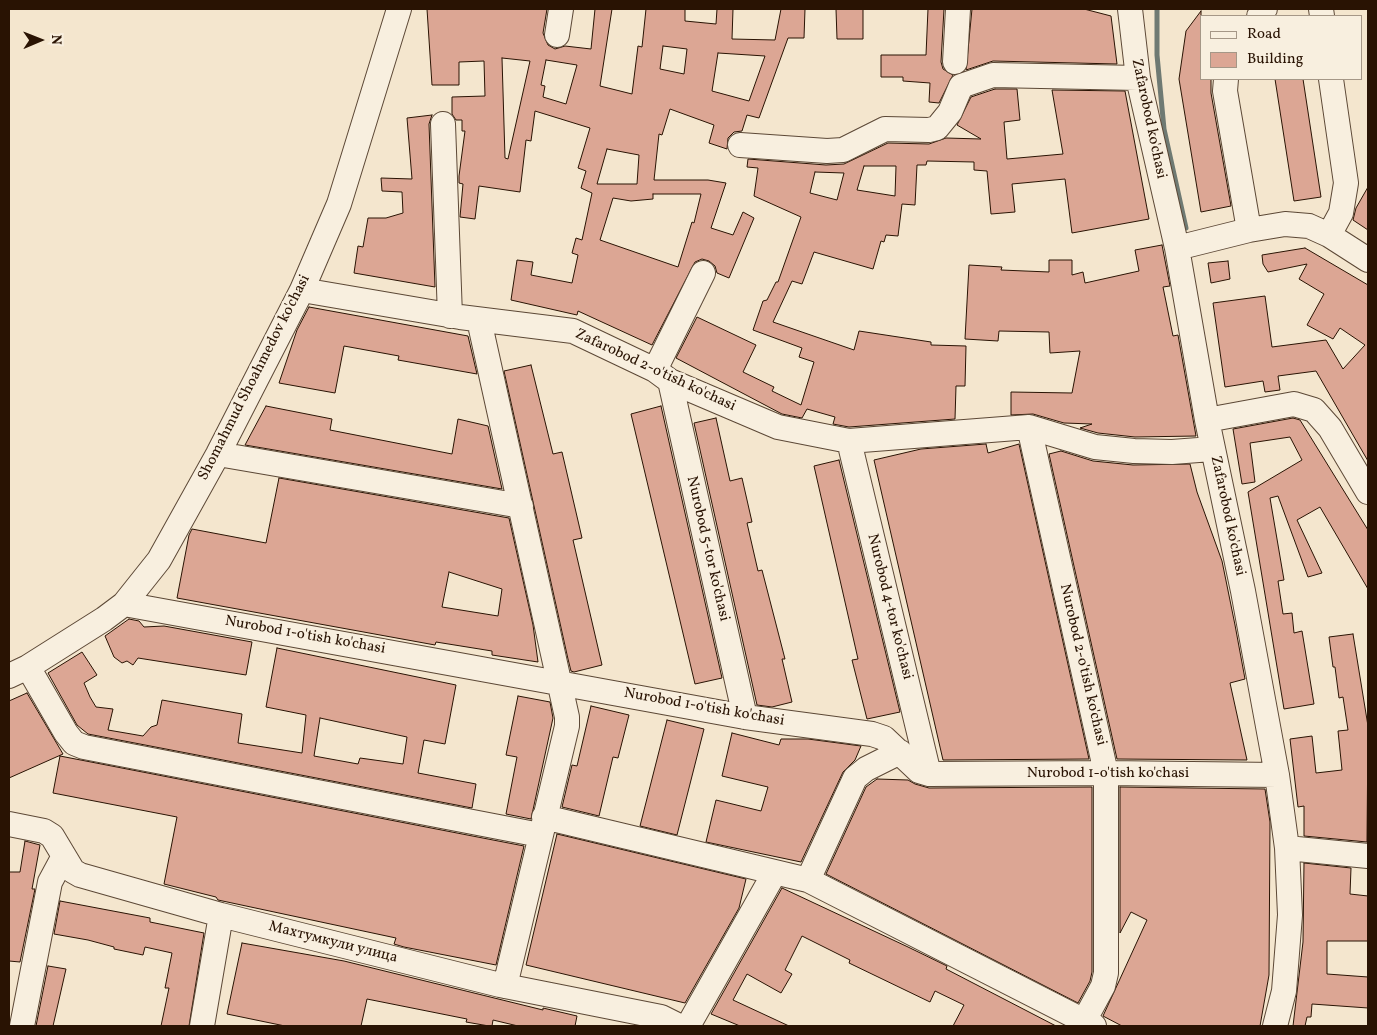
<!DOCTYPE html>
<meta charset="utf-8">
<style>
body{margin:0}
#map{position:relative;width:1377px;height:1035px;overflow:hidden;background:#f4e6ce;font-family:Vollkorn,serif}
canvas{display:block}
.frame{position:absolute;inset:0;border:10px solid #291303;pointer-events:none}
.legend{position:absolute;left:1200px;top:15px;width:162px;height:65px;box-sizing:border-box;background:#f8efdf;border:1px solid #a59787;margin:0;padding:6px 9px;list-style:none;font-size:15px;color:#291303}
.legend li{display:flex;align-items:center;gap:10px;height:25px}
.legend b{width:25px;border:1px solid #a59787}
.north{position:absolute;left:15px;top:15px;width:50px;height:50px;-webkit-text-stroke:4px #f8efdf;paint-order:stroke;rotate:89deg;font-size:14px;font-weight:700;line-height:20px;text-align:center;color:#291303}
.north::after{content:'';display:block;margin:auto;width:18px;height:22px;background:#291303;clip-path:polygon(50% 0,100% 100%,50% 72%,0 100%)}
</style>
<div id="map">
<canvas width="1377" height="1035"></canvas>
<div class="frame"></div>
<ul class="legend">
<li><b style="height:6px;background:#f8efdf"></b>Road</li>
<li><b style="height:14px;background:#dca694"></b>Building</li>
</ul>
<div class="north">N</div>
</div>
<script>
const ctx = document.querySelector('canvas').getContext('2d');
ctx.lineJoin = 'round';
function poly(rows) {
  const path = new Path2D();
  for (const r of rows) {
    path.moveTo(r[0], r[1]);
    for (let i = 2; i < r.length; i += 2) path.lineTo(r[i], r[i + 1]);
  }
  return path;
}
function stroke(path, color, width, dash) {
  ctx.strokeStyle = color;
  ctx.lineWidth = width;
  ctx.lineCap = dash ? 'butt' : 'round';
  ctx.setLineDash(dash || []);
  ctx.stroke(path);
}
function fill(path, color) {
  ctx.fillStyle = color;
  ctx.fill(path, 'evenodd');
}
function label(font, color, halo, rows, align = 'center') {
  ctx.font = font + ' Vollkorn,serif';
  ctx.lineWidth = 5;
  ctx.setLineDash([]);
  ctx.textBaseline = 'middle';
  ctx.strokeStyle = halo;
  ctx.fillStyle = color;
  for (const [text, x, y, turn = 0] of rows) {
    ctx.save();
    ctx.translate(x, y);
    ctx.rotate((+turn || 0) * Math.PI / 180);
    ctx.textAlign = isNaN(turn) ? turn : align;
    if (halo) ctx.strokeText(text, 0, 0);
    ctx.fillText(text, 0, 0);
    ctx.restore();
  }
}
const stream = poly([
 [1157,9,1157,55,1164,129,1186,228]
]);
const building = poly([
 [427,9,547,9,543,33,548,45,555,49,565,46,591,49,595,9,612,9,600,86,632,94,638,46,642,47,646,9,685,9,685,21,716,24,717,9,733,9,732,39,775,40,781,9,805,9,804,38,788,38,759,118,747,115,742,131,734,132,728,138,727,149,709,143,714,125,670,109,662,135,659,134,654,180,708,180,726,183,711,228,733,235,743,212,754,218,729,278,717,273,715,266,709,261,702,259,695,262,652,345,578,311,577,315,511,300,517,260,533,262,531,275,572,283,578,255,572,253,576,238,582,240,592,193,581,188,586,171,578,168,590,128,535,111,531,141,526,140,520,192,479,186,475,219,460,217,463,184,459,183,459,176,465,131,462,131,462,120,456,120,452,114,452,97,485,96,484,61,459,62,459,85,432,85,427,9],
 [663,46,687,49,684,74,660,69,663,46],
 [718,53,765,56,749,101,712,91,718,53],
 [502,58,530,61,508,159,505,158,502,58],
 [546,60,577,65,566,104,543,97,545,86,541,85,546,60],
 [607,149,639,155,637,184,597,184,607,149],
 [653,194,701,194,694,223,692,222,678,267,600,240,613,198,631,201,653,199,653,194],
 [836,9,863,9,863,39,837,39,836,9],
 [928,9,944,9,941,62,943,69,953,75,939,103,929,102,930,83,903,81,903,77,881,77,881,55,926,55,928,9],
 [972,9,1084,9,1111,16,1117,64,993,61,966,70,972,9],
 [1201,11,1201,79,1211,79,1211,93,1231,206,1201,212,1179,79,1186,31,1201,11],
 [1275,79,1303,79,1321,197,1294,201,1275,79],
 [995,89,1017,89,1020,120,1004,122,1007,159,1063,154,1052,90,1125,91,1149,219,1072,233,1065,179,1012,184,1015,212,991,214,987,171,974,170,974,162,927,161,926,165,917,165,915,205,902,204,898,236,886,235,884,242,881,241,873,269,814,252,802,284,792,281,773,322,854,350,859,331,931,342,931,345,966,346,965,386,956,386,955,419,849,427,833,424,835,417,807,409,802,418,782,414,676,358,697,317,756,345,743,372,774,387,772,391,801,405,814,362,799,357,802,348,753,330,763,301,767,300,776,282,778,282,801,217,754,196,758,168,747,167,748,159,826,165,844,164,888,143,929,144,946,138,981,139,957,125,971,97,995,89],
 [864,166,896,166,895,196,857,190,864,166],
 [815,172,844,173,837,200,810,193,815,172],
 [432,115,429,124,435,287,354,273,358,246,363,247,368,218,386,218,403,213,402,192,382,191,381,178,412,179,407,118,432,115],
 [1368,187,1368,230,1353,220,1356,208,1368,187],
 [1162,245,1170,286,1163,287,1173,336,1178,335,1196,436,1135,437,1098,433,1080,428,1092,424,1064,423,1033,414,1011,415,1011,392,1072,393,1080,351,1050,353,1049,332,999,331,998,341,965,339,969,265,1002,267,1001,270,1049,272,1049,260,1072,260,1072,275,1083,272,1085,283,1139,271,1135,250,1162,245],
 [1305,248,1368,285,1368,461,1316,371,1278,376,1280,390,1265,392,1263,381,1225,387,1213,303,1265,296,1272,347,1326,340,1343,369,1365,345,1340,328,1333,339,1307,325,1324,294,1299,279,1307,264,1268,272,1263,264,1262,255,1305,248],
 [1228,261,1230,279,1211,283,1208,263,1228,261],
 [309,307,468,336,477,374,398,360,399,356,344,346,335,393,279,383,297,330,309,307],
 [531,365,553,454,562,452,582,538,573,540,602,665,574,672,571,671,568,659,504,371,531,365],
 [266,406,332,419,330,430,452,454,458,419,488,426,502,489,245,445,266,406],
 [661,406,722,678,695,684,631,414,661,406],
 [716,418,730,481,742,478,752,522,747,523,758,571,762,570,785,659,782,659,792,702,772,707,757,705,694,423,716,418],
 [1293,418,1300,420,1368,530,1368,589,1320,507,1297,520,1322,573,1308,577,1278,496,1270,498,1284,580,1278,581,1283,614,1292,613,1294,633,1302,631,1314,704,1284,709,1248,492,1302,460,1290,437,1250,443,1255,482,1242,484,1233,429,1293,418],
 [986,444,988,453,1019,444,1089,759,943,760,874,460,921,449,986,444],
 [1061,451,1093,461,1133,465,1190,464,1197,492,1222,561,1235,625,1245,679,1230,683,1247,760,1117,759,1049,454,1061,451],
 [839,460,900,712,867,719,852,660,858,659,814,466,839,460],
 [279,478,509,518,533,625,538,662,492,655,492,651,436,642,435,645,177,598,189,535,192,529,266,543,279,478],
 [449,572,502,589,498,616,442,607,449,572],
 [129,619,139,621,144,627,164,626,252,642,246,675,138,658,133,665,127,661,122,663,114,657,105,636,129,619],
 [1353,634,1368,726,1367,842,1304,836,1304,806,1298,807,1290,739,1312,736,1316,773,1342,770,1338,731,1348,730,1343,697,1339,698,1335,667,1333,667,1329,637,1353,634],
 [277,648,456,685,445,744,424,740,418,773,476,784,472,808,88,734,77,725,48,673,82,652,97,675,84,683,90,697,96,707,113,709,108,730,143,736,151,727,157,725,162,700,242,714,238,743,302,753,306,715,266,707,277,648],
 [320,718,407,737,403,764,360,758,358,764,314,756,320,718],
 [27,693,63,754,9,778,9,701,27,693],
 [518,696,550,702,553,718,531,819,506,814,517,757,506,755,518,696],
 [591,706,629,715,618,758,613,757,599,816,562,807,572,765,577,766,591,706],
 [667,720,704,729,677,835,640,826,667,720],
 [732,733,779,745,781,739,808,739,861,746,855,760,843,772,801,862,706,842,716,800,761,811,768,787,722,776,732,733],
 [60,756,524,846,496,965,404,947,394,944,396,938,218,900,216,897,164,884,177,817,53,793,60,756],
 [877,779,908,780,915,784,929,788,1092,787,1092,972,1090,981,1078,1003,826,874,866,787,877,779],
 [1120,787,1265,789,1270,822,1269,975,1260,1026,1122,1026,1103,1016,1147,920,1131,912,1120,933,1120,787],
 [557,834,746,879,739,908,685,1003,526,965,557,834],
 [25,841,40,845,32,889,35,889,20,962,9,961,9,872,20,872,25,841],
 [1304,863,1351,868,1350,894,1368,896,1368,941,1327,941,1327,974,1368,977,1368,1008,1312,1004,1311,1017,1307,1017,1305,1026,1293,1026,1303,942,1304,863],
 [782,888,908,947,947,966,946,969,1056,1026,953,1026,964,1005,935,991,930,1002,849,963,850,960,802,936,785,970,792,974,781,993,747,974,733,1000,789,1026,740,1026,711,1014,782,888],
 [60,901,150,918,150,922,204,933,189,1026,161,1026,169,988,165,988,172,953,145,947,143,955,114,949,114,947,88,940,54,934,60,901],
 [242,943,344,961,543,1010,543,1008,577,1016,575,1026,518,1026,493,1020,492,1026,489,1026,466,1022,467,1019,367,999,361,1026,285,1026,227,1014,242,943],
 [48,966,66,969,53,1026,36,1026,48,966]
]);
const minor = poly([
 [1130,9,1138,78,1177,248,1207,420,1243,591,1277,775,1287,848,1290,915,1284,991,1275,1026],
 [1321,9,1322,16],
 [1259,16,1265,9],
 [557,35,561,9],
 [955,62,958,9],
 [1226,79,1225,91,1249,230],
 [443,124,450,316],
 [740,145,827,151,843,150,885,129,929,130,937,128,950,112,961,86,993,75,1138,78],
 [1329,235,1341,213,1346,183,1331,79],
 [1177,248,1249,230,1285,224,1309,226,1329,235,1368,260],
 [302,290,460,317,573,331,655,370,670,381,778,427,849,441,1029,427,1095,447,1134,451,1172,452,1212,449],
 [479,320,567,717,567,726,505,986],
 [655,370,703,273],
 [670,381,745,717],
 [1207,420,1294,404,1314,410,1330,428,1368,492],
 [1029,427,1106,773,1106,973,1103,986,1084,1021],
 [849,441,929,774],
 [218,454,521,506],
 [124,604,745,717,872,734,884,738,919,771,929,774,1106,773,1277,775],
 [28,667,66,733,74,743,84,747,540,835],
 [9,676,28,667,104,619,124,604,159,560,218,454,302,290,339,204,399,9],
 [544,817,808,880,1094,1026],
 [9,824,44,831,52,836,73,871,80,875,221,915,500,985,661,1017,679,1026],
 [1287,848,1368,856],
 [808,880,855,778,866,769,900,752],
 [22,1026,50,882,64,856],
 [202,1026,221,915],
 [688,1026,775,872]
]);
const streetNames = [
 ["Zafarobod ko'chasi",1148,119,78],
 ["Zafarobod 2-o'tish ko'chasi",655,371,25],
 ["Shomahmud Shoahmedov ko'chasi",255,378,-63],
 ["Zafarobod ko'chasi",1227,516,78],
 ["Nurobod 5-tor ko'chasi",707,549,77],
 ["Nurobod 4-tor ko'chasi",889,607,76],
 ["Nurobod 1-o'tish ko'chasi",305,636,10],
 ["Nurobod 2-o'tish ko'chasi",1082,665,77],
 ["Nurobod 1-o'tish ko'chasi",704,708,10],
 ["Nurobod 1-o'tish ko'chasi",1108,774],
 ["Махтумкули улица",333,943,14]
];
stroke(stream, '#6f7a73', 5);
fill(building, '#dca694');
stroke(building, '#291303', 1);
stroke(minor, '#5c4836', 26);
stroke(minor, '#f8efdf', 24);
label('15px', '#291303', '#f8efdf', streetNames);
</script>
